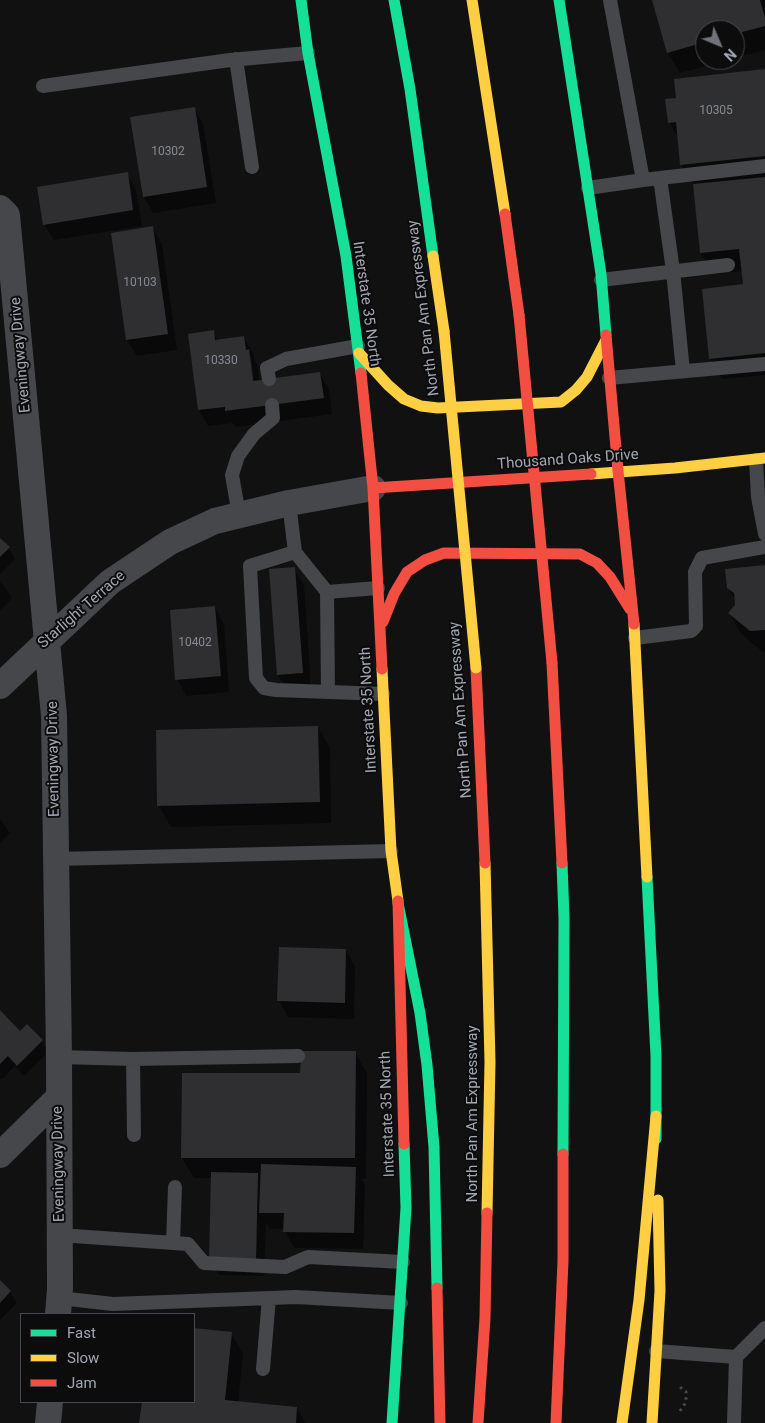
<!DOCTYPE html>
<style>
body{margin:0}
#map{position:relative;width:765px;height:1423px;overflow:hidden;background:#111112;font-family:Roboto,sans-serif}
canvas{display:block}
.legend{position:absolute;left:20px;top:1313px;width:175px;height:90px;box-sizing:border-box;background:#0c0c0d;border:1px solid #484a4f;margin:0;padding:6px 9px;list-style:none;font-size:15px;color:#a2a7b3}
.legend li{display:flex;align-items:center;gap:10px;height:25px}
.legend b{width:25px;border:1px solid #484a4f}
.north{position:absolute;left:695px;top:20px;width:50px;height:50px;box-sizing:border-box;background:#0c0c0d;border:1px solid #484a4f;border-radius:50%;rotate:135deg;font-size:14px;font-weight:700;line-height:20px;text-align:center;color:#a2a7b3}
.north::after{content:'';display:block;margin:auto;width:18px;height:22px;background:#6f727b;clip-path:polygon(50% 0,100% 100%,50% 72%,0 100%)}
</style>
<div id="map">
<canvas width="765" height="1423"></canvas>
<ul class="legend">
<li><b style="height:6px;background:#16e098"></b>Fast</li>
<li><b style="height:6px;background:#ffcf43"></b>Slow</li>
<li><b style="height:6px;background:#f24e42"></b>Jam</li>
</ul>
<div class="north">N</div>
</div>
<script>
const ctx = document.querySelector('canvas').getContext('2d');
ctx.lineJoin = 'round';
function fill(path, color) {
  ctx.fillStyle = color;
  ctx.fill(path, 'evenodd');
}
function poly(rows) {
  const path = new Path2D();
  for (const r of rows) {
    path.moveTo(r[0], r[1]);
    for (let i = 2; i < r.length; i += 2) path.lineTo(r[i], r[i + 1]);
  }
  return path;
}
function stroke(path, color, width, dash) {
  ctx.strokeStyle = color;
  ctx.lineWidth = width;
  ctx.lineCap = dash ? 'butt' : 'round';
  ctx.setLineDash(dash || []);
  ctx.stroke(path);
}
function label(font, color, halo, rows, align = 'center') {
  ctx.font = font + ' Roboto,sans-serif';
  ctx.lineWidth = 4;
  ctx.setLineDash([]);
  ctx.textBaseline = 'middle';
  ctx.strokeStyle = halo;
  ctx.fillStyle = color;
  for (const [text, x, y, turn = 0] of rows) {
    ctx.save();
    ctx.translate(x, y);
    ctx.rotate((+turn || 0) * Math.PI / 180);
    ctx.textAlign = isNaN(turn) ? turn : align;
    if (halo) ctx.strokeText(text, 0, 0);
    ctx.fillText(text, 0, 0);
    ctx.restore();
  }
}
const shadow = poly([
 [652,0,765,0,765,50,735,58,735,30,705,30,705,60,728,60,680,73,668,53,655,5],
 [765,71,765,375,722,379,710,358,744,285,743,271,713,274,701,253,694,185,681,164,679,139,669,122,677,99],
 [194,108,203,124,216,203,153,213,144,197,131,118],
 [127,174,136,190,142,226,54,240,44,224],
 [152,228,162,244,177,350,137,356,127,340],
 [213,332,218,341,243,337,253,353,254,359,258,366,260,382,320,374,329,390,332,414,236,427,233,423,208,426,199,410],
 [248,354,251,357,255,387,253,388],
 [0,539,9,548,15,559,0,574],
 [765,566,765,652,763,652,741,634,729,613,736,605,736,601,728,587],
 [294,569,304,585,311,689,287,691,278,675],
 [0,582,5,587,12,598,0,610],
 [215,607,224,624,229,692,186,696,177,679],
 [318,727,330,748,331,823,171,827,159,806],
 [0,819,10,833,0,843],
 [346,950,355,966,354,1019,288,1017,279,1000],
 [0,1012,20,1033,42,1041,48,1052,24,1076,15,1066,2,1079,0,1078],
 [355,1052,367,1073,366,1179,361,1179,365,1184,363,1249,294,1248,284,1229,270,1229,266,1222,264,1276,219,1275,210,1259,212,1178,194,1178,182,1158,302,1074],
 [0,1282,10,1292,17,1303,0,1320],
 [194,1329,231,1333,243,1354,238,1403,297,1408,305,1423,141,1423,143,1402,194,1402]
]);
const building = poly([
 [652,0,760,0,765,18,765,26,735,34,735,30,705,30,705,42,667,53],
 [765,69,765,156,680,165,676,122,668,123,665,99,676,98,674,79],
 [195,107,207,187,143,197,130,117],
 [128,172,133,210,43,225,37,187],
 [765,177,765,353,709,359,702,289,743,284,739,249,700,253,693,184],
 [153,226,168,334,126,340,111,233],
 [214,330,215,340,244,336,246,350,249,349,253,381,320,372,324,398,225,411,225,407,198,410,188,334],
 [0,538,10,547,0,557],
 [765,565,765,630,750,631,728,613,735,605,734,593,727,588,725,569],
 [295,567,303,673,277,675,269,569],
 [215,606,221,676,175,680,170,610],
 [318,726,320,802,157,806,156,730],
 [279,947,346,949,345,1003,277,1001],
 [0,1010,20,1031,27,1024,43,1040,17,1066,8,1056,0,1064],
 [301,1051,356,1051,355,1158,181,1158,182,1073,300,1073],
 [261,1164,356,1167,354,1233,283,1232,284,1213,259,1213],
 [211,1172,258,1173,256,1261,209,1260],
 [0,1280,11,1291,0,1303],
 [194,1328,232,1332,225,1400,297,1407,296,1423,139,1423,142,1402,194,1402]
]);
const path = poly([
 [680,1411,686,1402,686,1392,680,1387]
]);
const lane = poly([
 [610,0,643,180],
 [236,59,252,167],
 [43,86,230,60,308,53],
 [660,178,673,271,683,371],
 [588,188,643,180,765,166],
 [601,280,728,265],
 [609,378,765,364],
 [269,379,267,368,286,359,358,346],
 [756,460,758,497,765,534],
 [289,503,295,552,250,566,256,678,264,688,276,690,383,694],
 [239,515,232,475,238,456,254,434,273,418,272,405],
 [295,552,327,592,378,588],
 [327,592,328,692],
 [635,638,691,631,696,626,695,572,702,558,765,547],
 [56,859,391,851],
 [59,1057,133,1059,298,1056],
 [133,1059,134,1135],
 [59,1235,188,1244,204,1263,285,1267,308,1257,403,1262],
 [173,1243,175,1187],
 [59,1298,113,1304,296,1297,401,1303],
 [656,1351,736,1357,765,1328],
 [263,1369,269,1298],
 [734,1423,736,1357]
]);
const street = poly([
 [0,208,7,215,54,716,59,1057,60,1289,58,1314],
 [0,686,110,582,170,542,215,521,289,503,373,488],
 [0,1155,58,1098],
 [48,1423,50,1402]
]);
const fast = poly([
 [301,0,308,53,346,256,361,373],
 [394,0,410,89,433,256],
 [559,0,601,274,606,335],
 [562,863,564,918,563,1154],
 [647,877,656,1056,656,1139],
 [398,903,420,1013,427,1065,434,1147,437,1288],
 [392,1423,406,1208,404,1144]
]);
const slow = poly([
 [472,0,505,214],
 [433,256,444,331],
 [359,353,388,385,404,399,421,406,438,408,561,402,576,390,587,377,606,340],
 [591,474,675,468,765,458],
 [634,624,647,877],
 [382,669,391,851,398,901],
 [485,863,490,1062,487,1213],
 [622,1423,639,1300,656,1116],
 [652,1423,660,1291,658,1200]
]);
const jam = poly([
 [505,214,519,315],
 [606,335,618,471,634,624],
 [361,373,373,488,382,669],
 [373,488,591,474],
 [383,622,394,594,407,572,425,560,444,553,580,554,597,563,610,577,630,609],
 [552,663,562,863],
 [476,668,485,863],
 [398,901,404,1144],
 [437,1288,440,1423],
 [478,1423,485,1318,487,1213],
 [556,1423,563,1261,563,1154]
]);
const slowBridge = poly([
 [444,331,476,668]
]);
const jamBridge = poly([
 [519,315,552,663]
]);
const numberNames = [
 ["10305",716,111],
 ["10302",168,152],
 ["10103",140,283],
 ["10330",221,361],
 ["10402",195,643]
];
const streetNames = [
 ["Interstate 35 North",366,304,82],
 ["North Pan Am Expressway",424,308,-97],
 ["Eveningway Drive",21,355,-95],
 ["Thousand Oaks Drive",568,460,-4],
 ["Starlight Terrace",82,610,-41],
 ["Interstate 35 North",369,710,-93],
 ["North Pan Am Expressway",461,710,-94],
 ["Eveningway Drive",54,759,-91],
 ["Interstate 35 North",388,1114,-92],
 ["North Pan Am Expressway",473,1114,-90],
 ["Eveningway Drive",59,1164,-91]
];
fill(shadow, '#0007');
fill(building, '#2f2f31');
stroke(path, '#47494c', 3, [2.5, 4]);
stroke(lane, '#46474a', 14);
stroke(street, '#46474a', 26);
stroke(fast, '#16e098', 11);
stroke(slow, '#ffcf43', 11);
stroke(jam, '#f24e42', 11);
stroke(slowBridge, '#ffcf43', 11);
stroke(jamBridge, '#f24e42', 11);
label('12px', '#858992', null, numberNames);
label('15px', '#a2a7b3', '#0c0c0d', streetNames);
</script>
